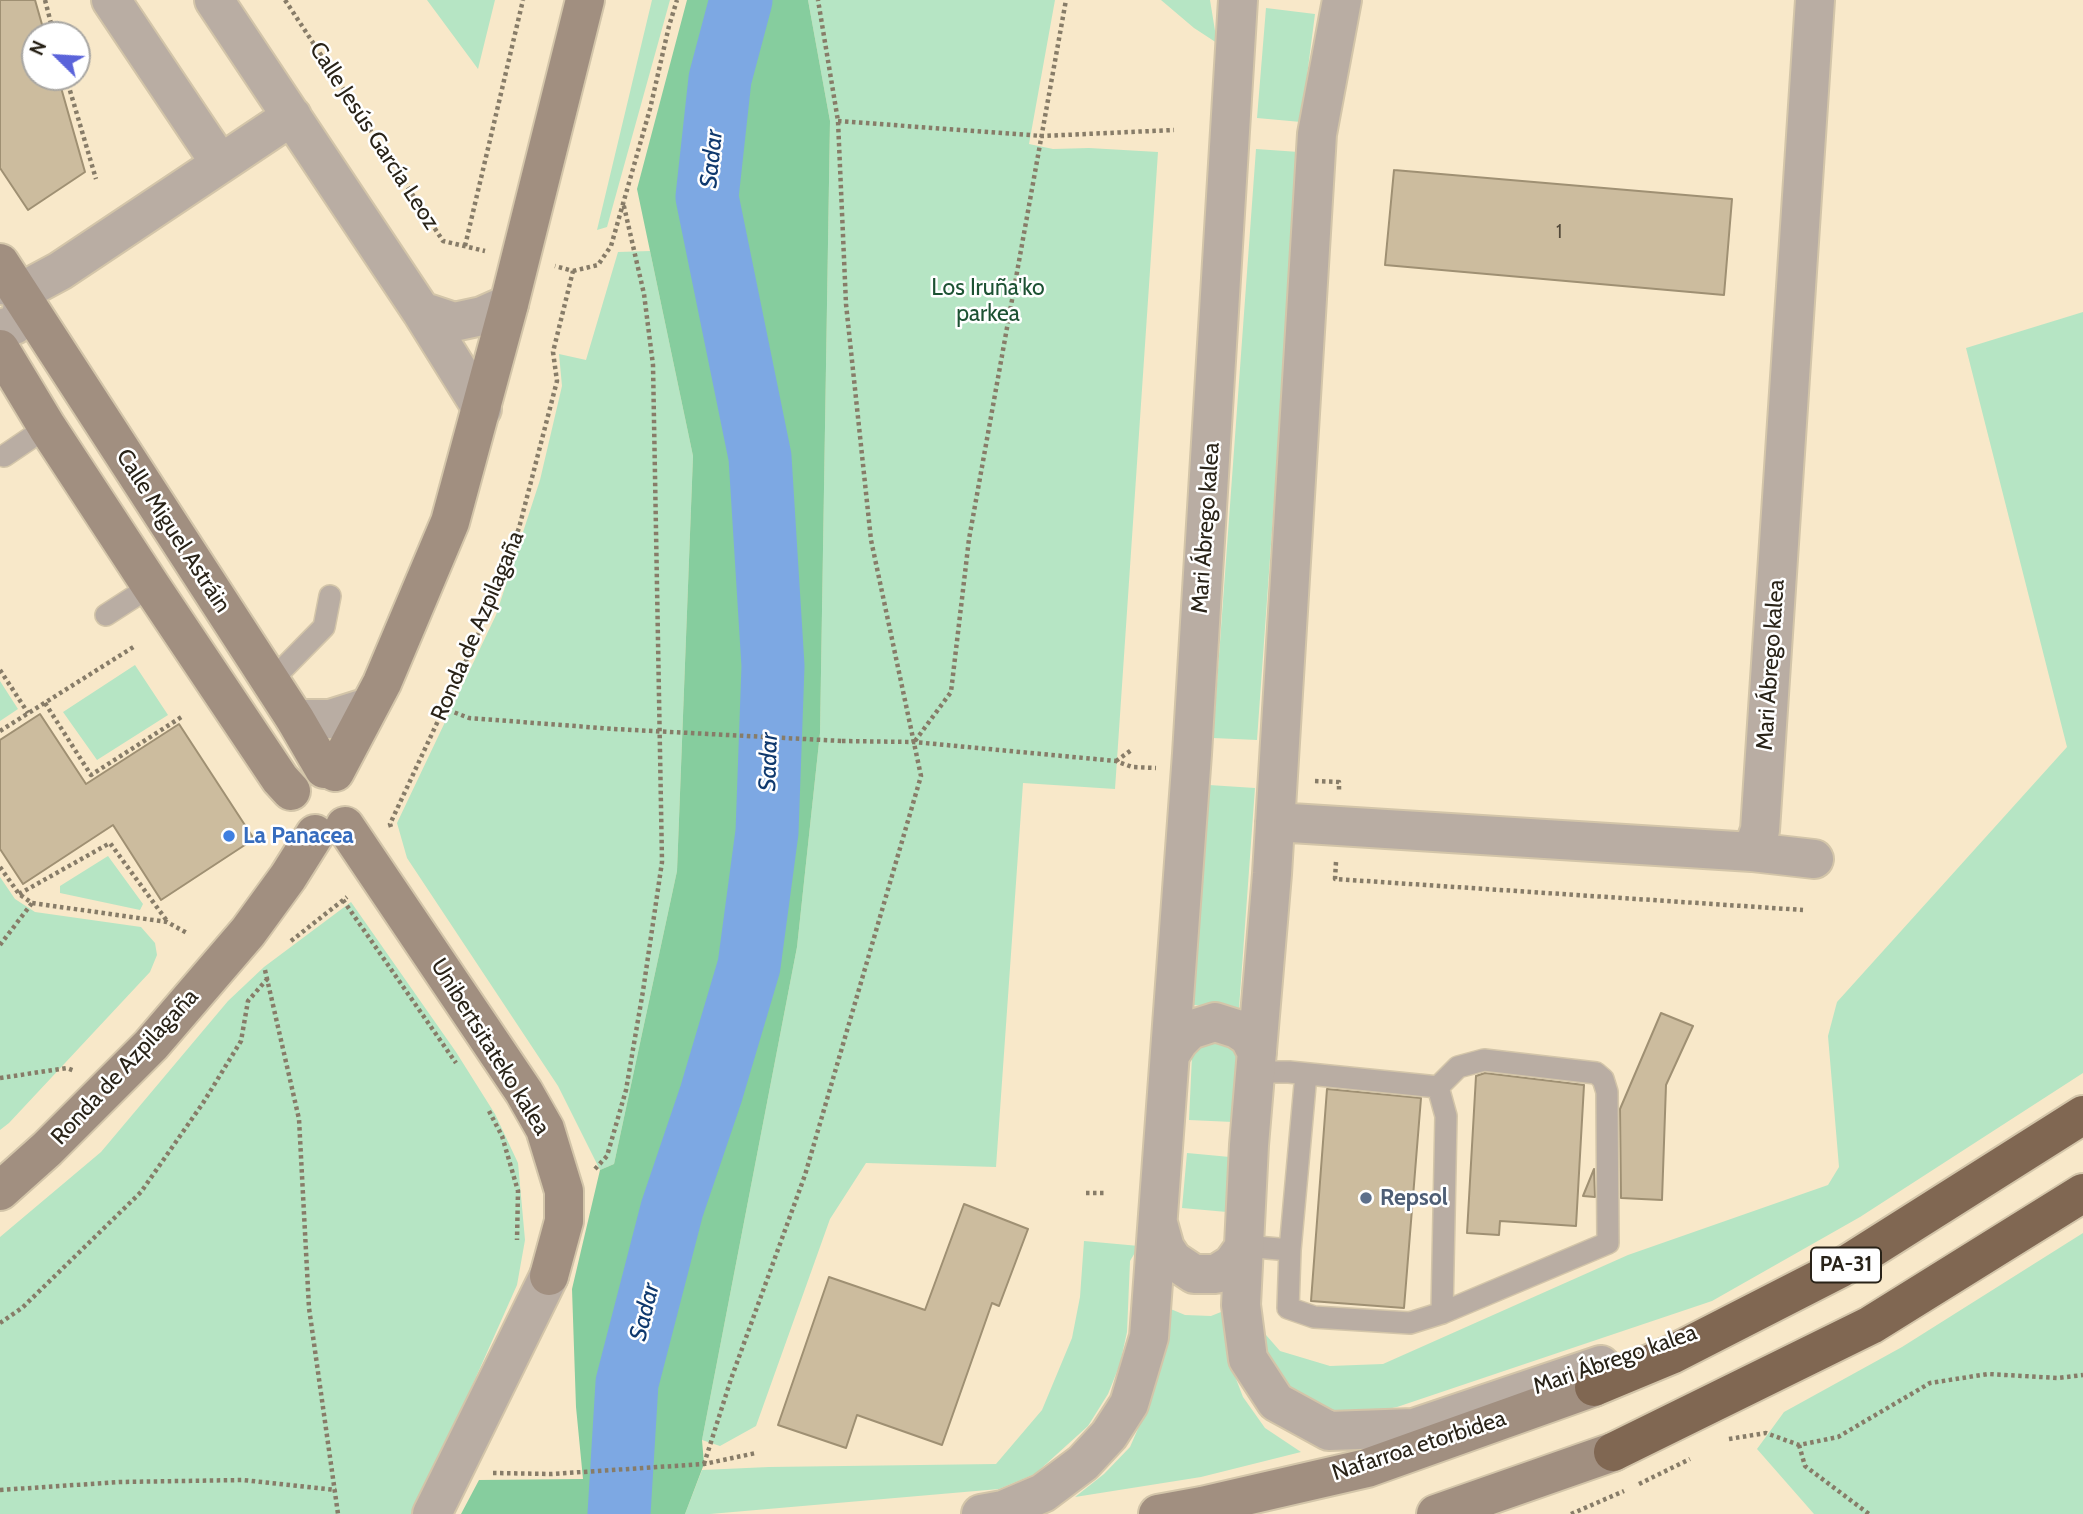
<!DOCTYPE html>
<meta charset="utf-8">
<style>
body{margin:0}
#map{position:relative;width:2083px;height:1514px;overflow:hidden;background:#f8e8c9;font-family:Cabin,sans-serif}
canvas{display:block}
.north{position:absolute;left:21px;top:21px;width:70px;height:70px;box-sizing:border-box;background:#fff;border:2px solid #a9a7a3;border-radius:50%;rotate:294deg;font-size:19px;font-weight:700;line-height:28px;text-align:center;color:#292318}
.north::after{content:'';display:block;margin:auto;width:24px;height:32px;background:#5a63da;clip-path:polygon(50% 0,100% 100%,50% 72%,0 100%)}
</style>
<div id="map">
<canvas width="2083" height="1514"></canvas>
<div class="north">N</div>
</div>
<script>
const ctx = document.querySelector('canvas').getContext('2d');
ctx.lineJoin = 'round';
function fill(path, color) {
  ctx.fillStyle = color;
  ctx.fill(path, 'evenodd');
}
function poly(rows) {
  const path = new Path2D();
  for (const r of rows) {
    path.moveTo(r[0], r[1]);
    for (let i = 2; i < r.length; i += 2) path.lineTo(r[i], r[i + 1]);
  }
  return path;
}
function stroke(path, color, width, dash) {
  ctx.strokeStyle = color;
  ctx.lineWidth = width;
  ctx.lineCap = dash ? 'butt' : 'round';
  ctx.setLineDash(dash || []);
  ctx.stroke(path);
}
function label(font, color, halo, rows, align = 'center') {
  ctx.font = font + ' Cabin,sans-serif';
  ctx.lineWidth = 5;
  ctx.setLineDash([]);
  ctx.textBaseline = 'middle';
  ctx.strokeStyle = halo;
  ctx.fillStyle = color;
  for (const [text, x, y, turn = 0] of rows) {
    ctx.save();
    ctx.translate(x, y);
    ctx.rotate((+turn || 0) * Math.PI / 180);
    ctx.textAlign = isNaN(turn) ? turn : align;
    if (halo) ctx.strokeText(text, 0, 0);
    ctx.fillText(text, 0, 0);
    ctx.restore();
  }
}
const green = poly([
 [427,0,495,0,478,69],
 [652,0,670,0,607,227,597,230],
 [808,0,1055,0,1029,144,1053,149,1089,148,1158,152,1115,789,1023,783,996,1167,866,1163,830,1219,756,1426,720,1446,702,1440,797,947,820,733,830,121],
 [1161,0,1210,0,1217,43,1194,28],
 [1266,8,1315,14,1301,122,1257,118],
 [1256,149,1299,152,1257,740,1213,738],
 [650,251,693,456,677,871,614,1164,600,1170,558,1086,407,858,397,823,496,615,540,480,562,386,559,354,586,360,618,252],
 [2083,312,2083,1073,1860,1217,1712,1301,1397,1407,1362,1414,1315,1409,1267,1366,1259,1327,1280,1351,1330,1366,1383,1364,1628,1255,1828,1185,1839,1167,1828,1036,1837,1002,2067,747,1966,348],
 [135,665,168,715,97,760,63,712],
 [0,681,18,709,0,721],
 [1209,785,1255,788,1239,1008,1193,1005],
 [108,856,143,904,140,910,60,893,60,886],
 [0,877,15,899,35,912,141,927,155,943,157,955,150,972,9,1123,0,1130],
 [351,902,456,1052,495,1114,518,1163,525,1240,517,1285,415,1514,0,1514,0,1237,101,1152,228,1001,264,967],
 [1217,1039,1228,1044,1237,1057,1233,1122,1189,1120,1192,1056,1202,1043],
 [1187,1153,1230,1157,1227,1212,1182,1208],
 [2083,1233,2083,1514,1814,1514,1757,1449,1784,1412,1902,1347],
 [1084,1241,1139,1246,1130,1261,1127,1332,1120,1364,1108,1394,1088,1426,1035,1474,999,1489,710,1514,685,1514,702,1470,769,1467,996,1464,1042,1410,1072,1338,1080,1297],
 [1161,1305,1185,1315,1211,1316,1231,1308,1228,1358,1243,1397,1265,1428,1301,1452,1201,1477,1075,1497,1104,1474,1130,1447,1147,1408]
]);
const forest = poly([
 [687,0,808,0,830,121,820,733,797,947,702,1440,704,1464,685,1514,461,1514,479,1480,583,1479,576,1407,572,1289,600,1170,614,1164,677,871,693,456,637,189]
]);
const river = poly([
 [619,1514,627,1383,672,1209,711,1094,749,966,767,832,773,666,760,457,707,197,720,79,741,0]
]);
const building = poly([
 [0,0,35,0,45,35,35,35,35,77,58,77,85,172,28,210,0,168,0,0],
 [1394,170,1732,199,1724,295,1385,265,1394,170],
 [40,714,86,784,179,724,254,839,161,900,113,825,23,884,0,849,0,740,40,714],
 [1661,1013,1693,1026,1666,1085,1662,1200,1621,1198,1620,1109,1661,1013],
 [1485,1073,1584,1085,1576,1226,1500,1221,1499,1235,1467,1233,1476,1076,1485,1073],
 [1327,1089,1421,1098,1404,1308,1311,1301,1327,1089],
 [1594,1169,1595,1197,1583,1196,1594,1169],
 [964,1204,1028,1229,999,1306,992,1303,942,1445,857,1415,846,1448,778,1425,829,1277,925,1310,964,1204]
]);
const path = poly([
 [45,0,54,35],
 [285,0,443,241,485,251],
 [66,77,96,179],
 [838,121,1042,136,1174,130],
 [465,246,523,0],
 [573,271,598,265,611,246,650,109,669,26,677,0],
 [0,670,28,713],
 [45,703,91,775,183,716],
 [435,705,469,718,614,729],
 [0,731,135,646],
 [842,741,914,742,1116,761,1132,767,1156,768],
 [915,741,951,692,969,539,1066,0],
 [1116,761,1133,749],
 [1315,781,1339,782,1339,790],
 [391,827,390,824,477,637,519,528,557,381,553,352,573,271,555,266],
 [1336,862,1335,879,1803,910],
 [0,867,19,894,32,903,167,922,187,933],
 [19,894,110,843,167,921],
 [343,900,456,1063],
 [291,941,347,897],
 [0,945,32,903],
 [265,970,299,1119,309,1308,338,1514],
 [0,1078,67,1068,75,1071],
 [489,1111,502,1136,518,1191,517,1240],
 [595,1169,607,1156,626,1090,643,991,662,862,653,365,644,294,623,202],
 [1086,1193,1104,1193],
 [0,1323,22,1308,141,1192,203,1103,241,1041,248,1001,268,978],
 [1729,1439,1766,1433,1799,1445,1838,1437,1930,1383,1988,1374,2058,1378,2083,1375],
 [1799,1445,1805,1466,1869,1514],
 [704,1464,731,1379,805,1175,921,776,871,540,846,304,838,121,818,0],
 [493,1473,552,1474,704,1464,756,1453],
 [1639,1484,1690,1459],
 [0,1490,120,1482,243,1480,336,1490],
 [1571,1514,1624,1491]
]);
const lane = poly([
 [4,456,47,427],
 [106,615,151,586],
 [270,682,324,627,330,596],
 [1255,1072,1289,1072,1438,1087,1446,1116,1442,1313],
 [1245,1246,1290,1250,1288,1308,1314,1317,1410,1323,1442,1313,1608,1243,1607,1092,1603,1079,1596,1073,1484,1060,1458,1067,1438,1087],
 [1290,1250,1306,1074]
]);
const street = poly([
 [111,0,220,163],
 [214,0,421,311,482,409],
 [1342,0,1317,134,1272,874,1249,1145,1241,1305,1248,1359,1276,1402,1329,1431,1414,1428,1601,1365],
 [19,293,60,271,292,116],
 [421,311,454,322,482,316,509,304],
 [0,329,14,325,21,316,23,304,19,293,10,286,1,285],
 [295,719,330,719,368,707],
 [1275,822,1752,852,1760,830,1815,0],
 [1752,852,1814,859],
 [1170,1055,1179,1041,1190,1030,1215,1022,1237,1029,1249,1037,1257,1053],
 [1158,1223,1165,1248,1173,1260,1194,1274,1216,1274,1232,1264,1245,1246],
 [432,1514,549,1276],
 [981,1514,1003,1510,1043,1493,1083,1463,1109,1435,1129,1404,1149,1337,1192,754,1238,0]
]);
const secondary = poly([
 [0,263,295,719,324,769],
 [0,349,47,427,151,586,280,779,291,791],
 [335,772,382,683,450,522,509,304,585,0],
 [345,826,524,1092,545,1129,564,1191,564,1221,549,1276],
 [0,1191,47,1149,151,1045,248,932,288,877,315,834],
 [1158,1514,1202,1506,1367,1468,1594,1387],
 [1436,1514,1613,1452]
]);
const highway = poly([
 [1594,1387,1671,1355,1841,1268,2083,1115],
 [1613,1452,1871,1325,2083,1193]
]);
const pathBridge = poly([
 [614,729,842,741]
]);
const markers = [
 [229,836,7,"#3f7fe0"],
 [1366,1198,7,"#5c6f8a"]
];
const numberNames = [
 ["1",1559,232]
];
const shields = [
 [1846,1265,70]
];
const shieldNames = [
 ["PA-31",1846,1265]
];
const streetNames = [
 ["Calle Jesús García Leoz",374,136,57],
 ["Mari Ábrego kalea",1206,528,-86],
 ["Calle Miguel Astráin",173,531,57],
 ["Ronda de Azpilagaña",478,626,-67],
 ["Mari Ábrego kalea",1771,665,-86],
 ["Unibertsitateko kalea",490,1047,58],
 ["Ronda de Azpilagaña",125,1067,-47],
 ["Mari Ábrego kalea",1615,1360,-19],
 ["Nafarroa etorbidea",1419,1446,-18]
];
const parkNames = [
 ["Los Iruña'ko",988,288],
 ["parkea",988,314]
];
const shopNames = [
 ["La Panacea",243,836]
];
const serviceNames = [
 ["Repsol",1380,1198]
];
const waterNames = [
 ["Sadar",712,159,-84],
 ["Sadar",769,762,-88],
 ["Sadar",645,1312,-76]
];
fill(green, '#b6e5c4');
fill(forest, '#86cd9e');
stroke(river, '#7da8e3', 63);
fill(building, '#ccbc9e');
stroke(building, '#9f9073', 2);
stroke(lane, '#d3c5a9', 24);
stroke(street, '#d3c5a9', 42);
stroke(secondary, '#d3c5a9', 42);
stroke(highway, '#d3c5a9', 42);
stroke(path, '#877c68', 4.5, [3.5, 3.5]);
stroke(lane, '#b9ada3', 21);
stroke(street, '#b9ada3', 38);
stroke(secondary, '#a18f80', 38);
stroke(highway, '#806752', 38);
stroke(pathBridge, '#877c68', 4.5, [3.5, 3.5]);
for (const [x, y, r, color] of markers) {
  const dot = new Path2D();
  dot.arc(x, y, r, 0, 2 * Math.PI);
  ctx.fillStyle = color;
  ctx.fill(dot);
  stroke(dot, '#fff', 2.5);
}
label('19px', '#52493a', null, numberNames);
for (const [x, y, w] of shields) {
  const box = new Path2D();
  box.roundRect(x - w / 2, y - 17.5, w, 35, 5);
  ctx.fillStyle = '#fff';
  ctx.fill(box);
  stroke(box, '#292318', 2);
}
label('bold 21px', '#292318', null, shieldNames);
label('23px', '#292318', '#fff', streetNames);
label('23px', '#1d5233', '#fff', parkNames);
label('bold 23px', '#366cbe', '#fff', shopNames, 'left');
label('bold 23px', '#4e5e75', '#fff', serviceNames, 'left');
label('italic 24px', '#0f396e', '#fff', waterNames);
</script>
